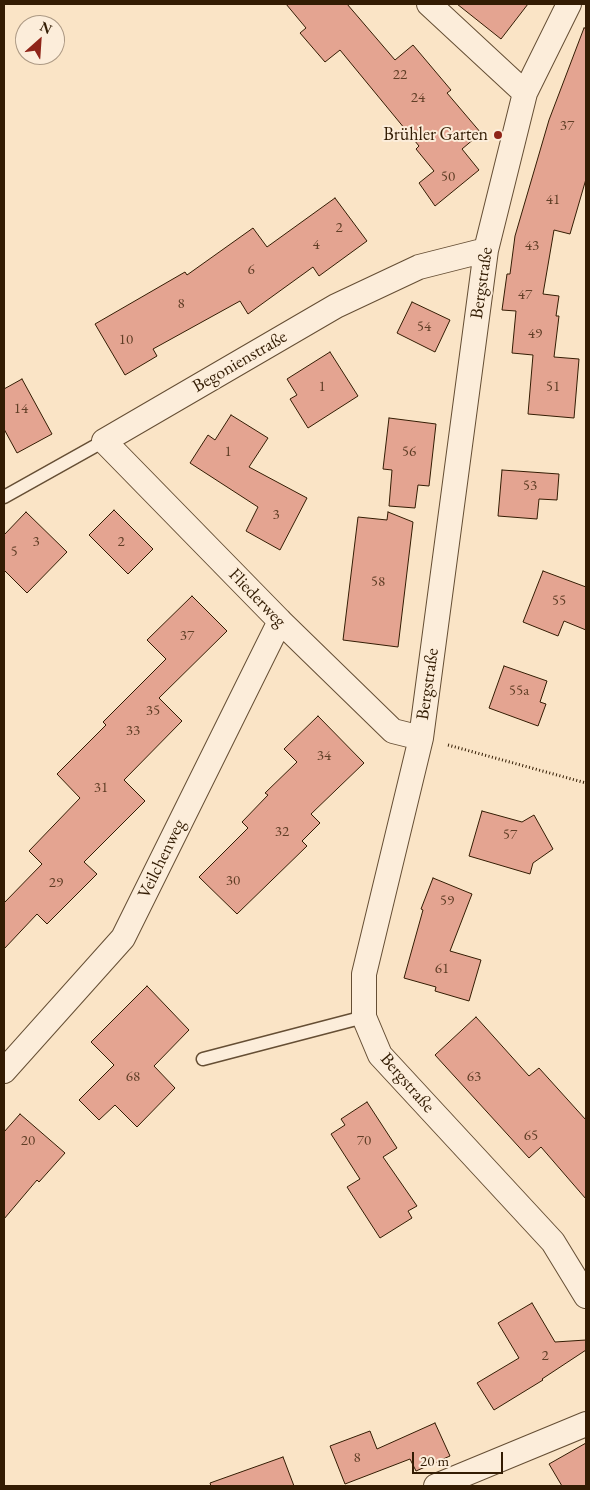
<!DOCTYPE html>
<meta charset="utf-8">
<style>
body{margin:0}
#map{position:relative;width:590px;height:1490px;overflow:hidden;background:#fae4c6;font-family:"EB Garamond",serif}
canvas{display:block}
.frame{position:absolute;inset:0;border:5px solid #331c03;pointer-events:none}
.north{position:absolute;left:15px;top:15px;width:50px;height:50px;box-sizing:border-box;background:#fcedda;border:1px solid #ac9984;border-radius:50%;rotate:26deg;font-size:14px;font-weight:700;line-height:20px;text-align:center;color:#331c03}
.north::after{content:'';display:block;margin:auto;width:18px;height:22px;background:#8f2418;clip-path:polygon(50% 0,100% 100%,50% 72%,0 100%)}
.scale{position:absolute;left:412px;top:1452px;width:91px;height:22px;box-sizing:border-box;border:2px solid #331c03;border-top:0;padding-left:6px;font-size:15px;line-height:18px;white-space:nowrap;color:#331c03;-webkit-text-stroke:4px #fcedda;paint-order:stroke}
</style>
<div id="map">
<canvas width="590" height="1490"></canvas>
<div class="frame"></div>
<div class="north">N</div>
<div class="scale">20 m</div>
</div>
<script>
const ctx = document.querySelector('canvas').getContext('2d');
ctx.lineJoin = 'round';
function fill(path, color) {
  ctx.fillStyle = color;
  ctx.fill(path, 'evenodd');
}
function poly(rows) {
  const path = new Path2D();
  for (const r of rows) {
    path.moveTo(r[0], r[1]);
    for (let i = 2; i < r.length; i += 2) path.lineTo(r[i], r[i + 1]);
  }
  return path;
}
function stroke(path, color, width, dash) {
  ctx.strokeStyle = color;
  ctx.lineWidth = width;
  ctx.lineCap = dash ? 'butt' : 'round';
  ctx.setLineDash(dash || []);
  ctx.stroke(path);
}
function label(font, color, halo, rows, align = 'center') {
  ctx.font = font + ' "EB Garamond",serif';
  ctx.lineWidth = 4;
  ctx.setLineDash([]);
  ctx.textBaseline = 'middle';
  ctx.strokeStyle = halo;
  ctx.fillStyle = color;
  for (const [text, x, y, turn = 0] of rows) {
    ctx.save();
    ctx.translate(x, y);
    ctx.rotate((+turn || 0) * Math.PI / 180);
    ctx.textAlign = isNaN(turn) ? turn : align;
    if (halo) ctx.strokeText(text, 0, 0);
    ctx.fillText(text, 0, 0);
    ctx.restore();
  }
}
const building = poly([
 [286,4,347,4,395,60,413,45,451,90,447,93,481,133,462,149,479,170,435,206,419,183,434,171,416,149,419,146,340,50,325,62,300,33,306,28,286,4],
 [457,4,528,4,501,39,457,4],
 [584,28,586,28,586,179,570,234,554,230,543,294,559,296,556,316,559,316,554,357,579,359,574,418,528,414,533,355,512,353,516,311,502,310,507,274,510,274,515,236,549,120,584,28],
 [335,198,367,241,319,276,313,267,248,314,240,301,153,349,157,356,125,375,95,324,185,272,187,275,253,228,267,247,335,198],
 [412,302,450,320,435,352,397,333,412,302],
 [330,352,358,396,308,428,290,399,297,395,287,379,330,352],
 [22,379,52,434,17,453,4,429,4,389,22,379],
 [231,415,268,438,249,467,307,498,280,550,246,531,258,507,190,463,208,435,215,440,231,415],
 [389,418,436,424,429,486,418,485,415,508,389,506,392,470,383,469,389,418],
 [502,470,559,474,557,500,539,499,537,519,498,516,502,470],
 [114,510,153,549,128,574,89,535,114,510],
 [26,512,67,552,27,593,4,570,4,535,26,512],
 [388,512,413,522,398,647,343,640,358,517,387,520,388,512],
 [543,571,586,587,586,630,564,621,558,636,523,622,543,571],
 [192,596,227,631,159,698,182,721,124,780,145,801,84,862,97,874,47,924,37,914,4,949,4,903,42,864,29,851,80,798,57,774,106,725,103,722,166,659,147,640,192,596],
 [504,666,547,681,540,702,546,704,538,726,489,708,504,666],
 [318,716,364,763,311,814,320,823,302,841,307,846,237,914,199,877,248,828,242,822,268,795,265,793,297,762,284,749,318,716],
 [482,811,522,822,534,815,553,849,533,863,530,874,469,856,482,811],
 [433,878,472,894,450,951,481,960,469,1001,435,991,436,987,404,978,423,910,421,909,433,878],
 [147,986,189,1030,154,1066,175,1088,137,1127,115,1105,99,1120,79,1100,114,1065,91,1042,147,986],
 [476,1017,529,1076,539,1068,586,1120,586,1199,541,1147,529,1158,435,1055,476,1017],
 [367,1102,397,1148,383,1157,417,1206,408,1211,412,1218,380,1238,347,1187,360,1179,331,1134,345,1125,341,1119,367,1102],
 [20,1114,65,1153,39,1182,37,1180,4,1219,4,1132,20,1114],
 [532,1303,555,1342,586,1340,586,1350,542,1379,543,1380,494,1410,477,1383,519,1358,498,1323,532,1303],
 [435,1423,450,1456,416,1471,410,1459,345,1484,330,1446,370,1431,377,1449,435,1423],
 [586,1443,586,1486,562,1486,549,1464,586,1443],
 [283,1457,294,1486,211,1486,210,1483,283,1457]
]);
const path = poly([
 [448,745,586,783]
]);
const lane = poly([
 [4,497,104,441],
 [203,1059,364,1017]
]);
const street = poly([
 [429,4,525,93],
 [569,4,525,93,486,250,421,738,364,974,364,1017,380,1055,553,1242,586,1296],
 [421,738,393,731,280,621,104,441,336,306,419,267,486,250],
 [4,1071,123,938,280,621],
 [436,1486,586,1424]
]);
const markers = [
 [498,135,5,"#8f2418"]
];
const numberNames = [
 ["22",400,75],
 ["24",418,98],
 ["37",567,126],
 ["50",448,177],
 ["41",553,200],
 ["2",339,228],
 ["4",316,245],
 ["43",532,246],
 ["6",251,270],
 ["47",525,295],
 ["8",181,304],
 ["54",424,327],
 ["49",535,334],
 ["10",126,340],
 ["1",322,387],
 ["51",553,387],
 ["14",21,409],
 ["1",228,452],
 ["56",409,452],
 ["53",530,486],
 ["3",276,515],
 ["3",36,542],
 ["2",121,542],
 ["5",14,552],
 ["58",378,582],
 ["55",559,601],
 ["37",187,636],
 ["55a",519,691],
 ["35",153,711],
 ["33",133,731],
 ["34",324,756],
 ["31",101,788],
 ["32",282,832],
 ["57",510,835],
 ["30",233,881],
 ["29",56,883],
 ["59",447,901],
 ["61",442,969],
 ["68",133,1077],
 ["63",474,1077],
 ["65",531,1136],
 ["20",28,1141],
 ["70",364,1141],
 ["2",545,1356],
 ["8",357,1458]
];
const poiNames = [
 ["Brühler Garten",488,135]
];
const streetNames = [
 ["Bergstraße",482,283,-82],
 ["Begonienstraße",240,362,-30],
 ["Fliederweg",257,598,46],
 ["Bergstraße",428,684,-82],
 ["Veilchenweg",162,859,-64],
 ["Bergstraße",407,1083,49]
];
fill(building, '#e4a491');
stroke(building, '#331c03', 1);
stroke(lane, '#654e34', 15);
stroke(street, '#654e34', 26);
stroke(path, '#331c03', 3, [1, 2.5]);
stroke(lane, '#fcedda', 12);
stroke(street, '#fcedda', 24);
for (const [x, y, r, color] of markers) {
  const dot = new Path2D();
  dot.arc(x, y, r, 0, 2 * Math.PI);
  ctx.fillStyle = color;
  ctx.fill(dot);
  stroke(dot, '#fcedda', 2);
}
label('15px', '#5f3e26', null, numberNames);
label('18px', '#331c03', '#fcedda', poiNames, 'right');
label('18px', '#331c03', '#fcedda', streetNames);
</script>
